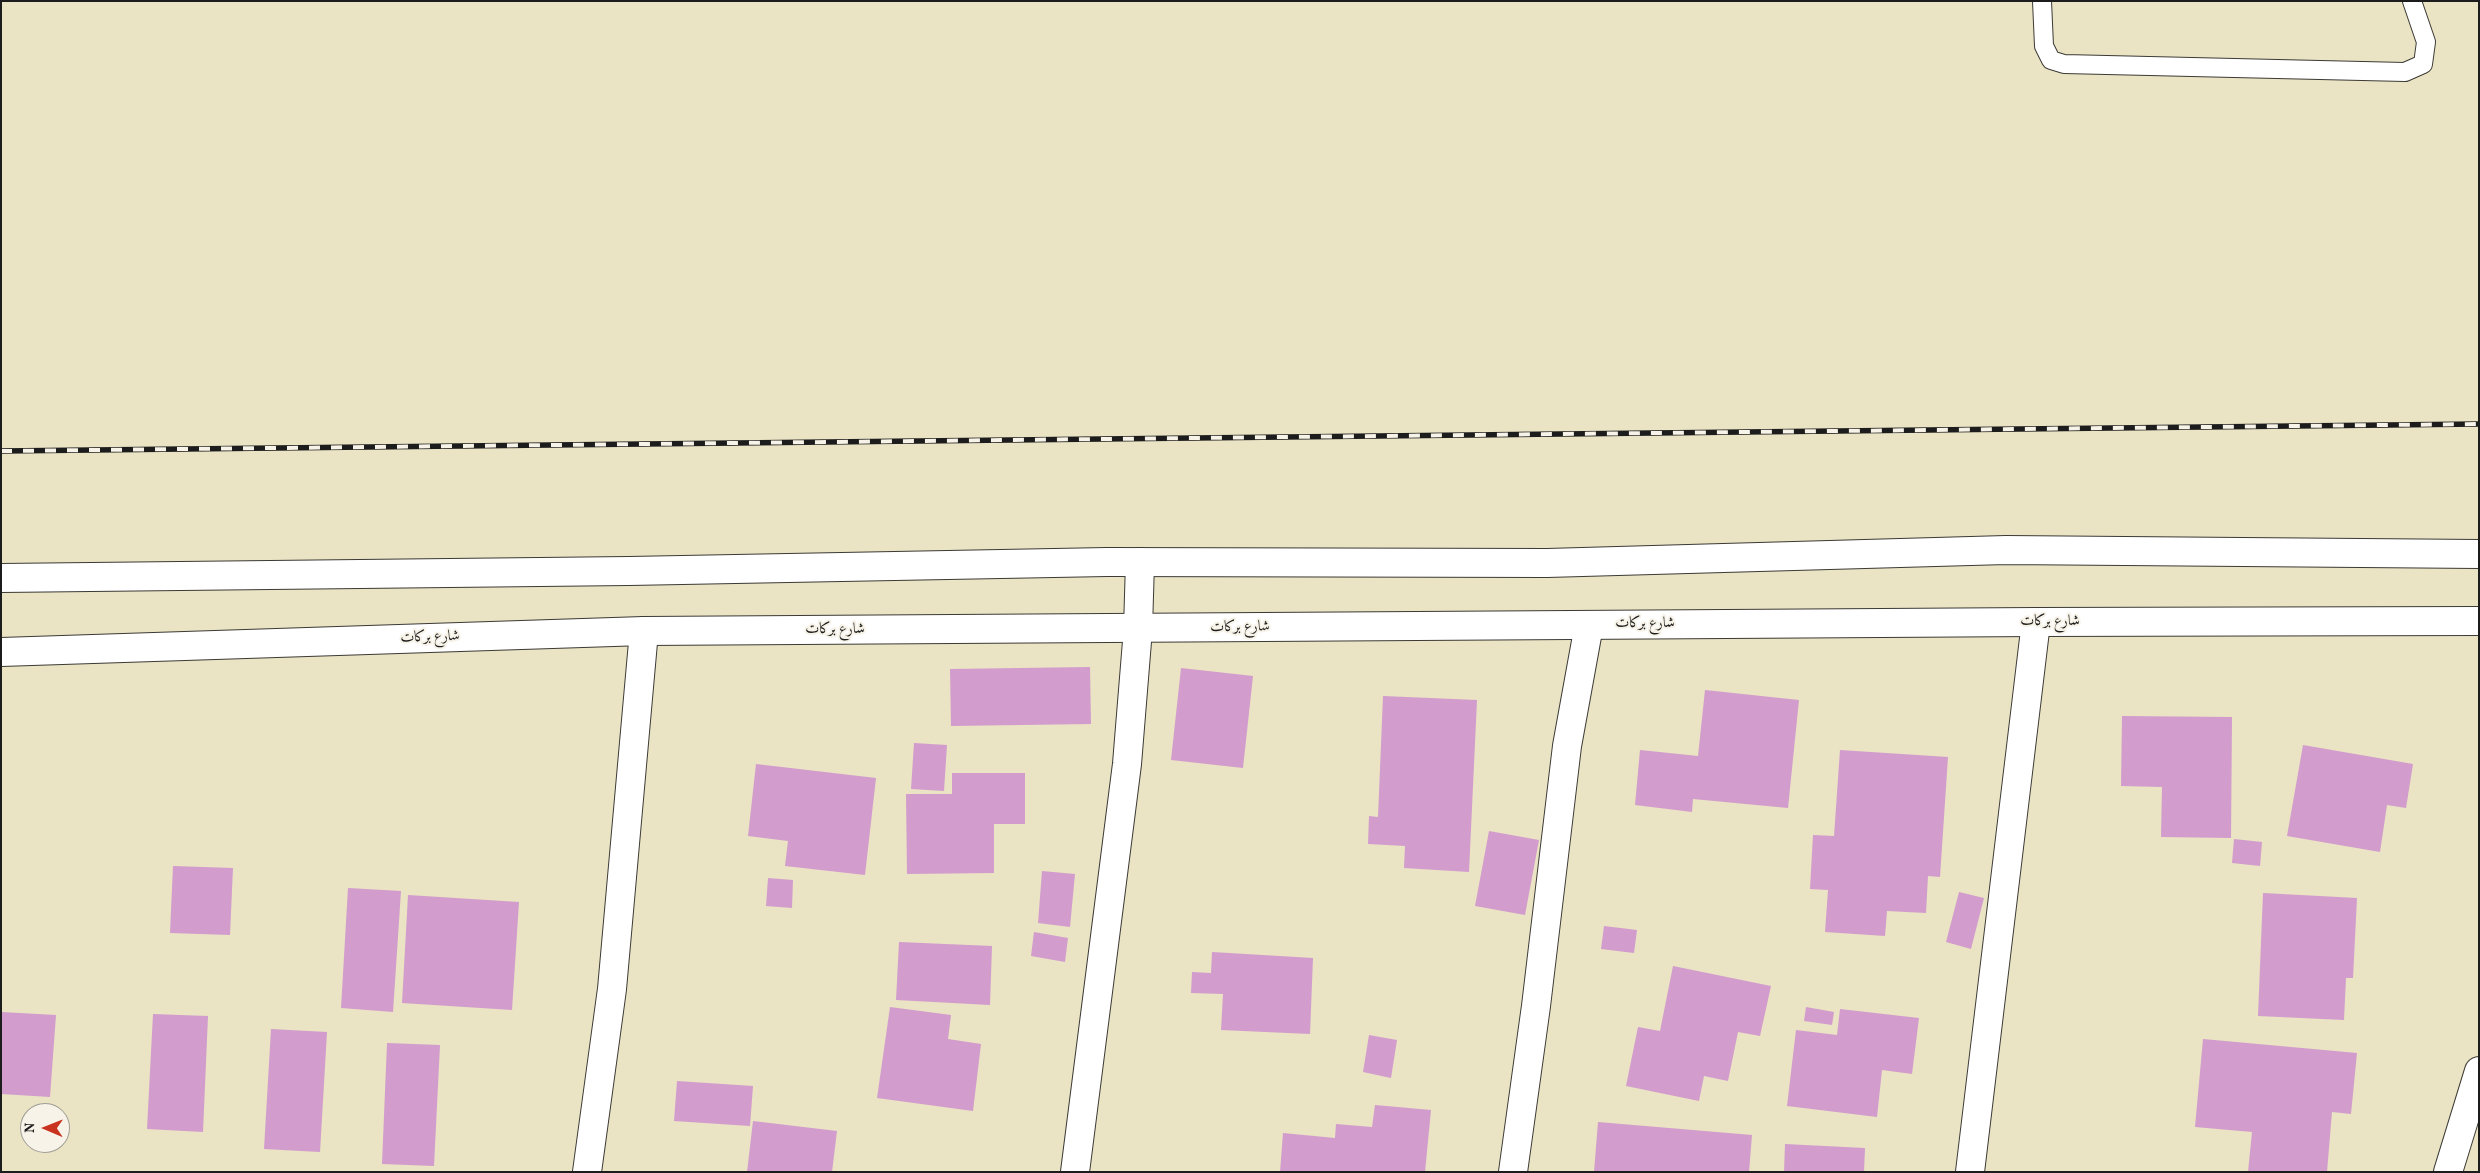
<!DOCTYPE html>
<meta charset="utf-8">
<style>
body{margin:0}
#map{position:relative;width:2480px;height:1173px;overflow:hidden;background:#eae3c4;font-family:Vollkorn,serif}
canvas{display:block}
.frame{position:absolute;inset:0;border:2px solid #1c1c1c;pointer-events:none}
.north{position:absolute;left:20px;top:1103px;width:50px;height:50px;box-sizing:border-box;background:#f7f3e8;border:1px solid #9f9d96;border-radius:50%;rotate:271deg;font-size:14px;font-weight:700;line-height:20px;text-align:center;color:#1c1c1c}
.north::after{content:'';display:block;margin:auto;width:18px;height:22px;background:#c8321e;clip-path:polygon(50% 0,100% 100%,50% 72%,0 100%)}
</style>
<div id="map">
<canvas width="2480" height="1173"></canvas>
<div class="frame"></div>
<div class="north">N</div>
</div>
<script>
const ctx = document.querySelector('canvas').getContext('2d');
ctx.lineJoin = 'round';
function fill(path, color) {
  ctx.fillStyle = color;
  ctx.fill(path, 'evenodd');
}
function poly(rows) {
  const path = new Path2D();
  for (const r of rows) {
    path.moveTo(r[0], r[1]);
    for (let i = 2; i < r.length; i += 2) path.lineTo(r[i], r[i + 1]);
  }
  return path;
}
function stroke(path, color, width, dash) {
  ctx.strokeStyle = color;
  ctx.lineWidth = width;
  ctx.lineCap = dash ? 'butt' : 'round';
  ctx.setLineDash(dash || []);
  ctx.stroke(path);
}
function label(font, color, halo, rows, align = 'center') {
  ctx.font = font + ' Vollkorn,Amiri,serif';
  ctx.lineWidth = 4;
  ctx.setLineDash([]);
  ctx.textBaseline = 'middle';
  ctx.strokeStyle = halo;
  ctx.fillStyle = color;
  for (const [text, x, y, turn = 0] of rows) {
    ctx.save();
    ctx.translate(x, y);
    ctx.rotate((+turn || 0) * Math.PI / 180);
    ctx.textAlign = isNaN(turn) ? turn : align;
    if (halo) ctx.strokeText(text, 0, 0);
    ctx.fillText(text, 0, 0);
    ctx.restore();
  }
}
const building = poly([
 [1090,667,1091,724,951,726,950,669],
 [1181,668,1253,676,1243,768,1171,760],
 [1705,690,1799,700,1788,808,1693,799,1692,812,1635,805,1640,750,1698,756],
 [1383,696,1477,700,1469,872,1404,868,1405,846,1368,844,1369,816,1378,817],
 [2122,716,2232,717,2231,838,2161,837,2162,787,2121,786],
 [914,743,947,745,944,791,911,789],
 [2303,745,2413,764,2406,808,2387,805,2380,852,2287,836],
 [1840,750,1948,757,1940,877,1928,876,1926,913,1887,911,1885,936,1825,932,1828,890,1810,889,1813,835,1834,836],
 [756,764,876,778,865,875,785,866,788,841,748,836],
 [952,773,1025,773,1025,824,994,824,994,873,907,874,906,794,952,794],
 [1489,831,1539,840,1525,915,1475,906],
 [2234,839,2262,842,2260,866,2232,863],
 [173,866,233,868,230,935,170,933],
 [1042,871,1075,874,1070,927,1038,923],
 [768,878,793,880,792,908,766,906],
 [348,888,401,891,393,1012,341,1008],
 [1959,892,1984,898,1971,949,1946,942],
 [2263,893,2357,898,2353,978,2346,978,2344,1020,2258,1016],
 [408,895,519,902,512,1010,402,1003],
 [1604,926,1637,930,1634,953,1601,949],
 [1034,932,1068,938,1065,962,1031,956],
 [899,942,992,946,990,1005,896,1000],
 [1212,952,1313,958,1310,1034,1221,1030,1223,994,1191,993,1192,972,1211,973],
 [1673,966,1771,986,1760,1036,1738,1032,1728,1081,1704,1076,1699,1101,1626,1086,1638,1027,1660,1031],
 [890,1007,951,1015,948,1039,981,1044,973,1111,877,1098],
 [1806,1007,1834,1012,1832,1025,1804,1021],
 [1840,1009,1919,1018,1912,1074,1882,1070,1877,1117,1787,1106,1796,1030,1837,1035],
 [1,1012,56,1015,50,1097,1,1094],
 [153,1014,208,1016,203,1132,147,1129],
 [271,1029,327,1032,320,1152,264,1149],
 [1369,1035,1397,1040,1391,1078,1363,1072],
 [2203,1039,2357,1053,2351,1114,2332,1112,2327,1172,2248,1172,2252,1132,2195,1127],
 [387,1043,440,1045,434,1166,382,1164],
 [677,1081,753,1086,750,1126,674,1121],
 [1375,1105,1431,1110,1425,1172,1280,1172,1283,1133,1335,1138,1336,1124,1372,1127],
 [753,1121,837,1131,832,1172,747,1172],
 [1598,1122,1752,1135,1749,1172,1594,1172],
 [1785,1144,1865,1148,1864,1172,1784,1172]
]);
const lane = poly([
 [2042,1,2044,46,2051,60,2064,64,2405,72,2423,64,2426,42,2412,1]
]);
const street = poly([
 [587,1172,612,989,644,631],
 [1075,1172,1127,764,1138,629,1140,562],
 [1513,1172,1536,1006,1567,746,1589,625],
 [1970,1172,2036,622],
 [2448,1172,2479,1071]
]);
const secondary = poly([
 [1,578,629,571,1107,562,1547,563,2006,550,2479,554],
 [1,652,644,631,2036,622,2479,621]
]);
const rail = poly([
 [1,451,2479,424]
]);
const streetNames = [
 ["شارع بركات",2050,622],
 ["شارع بركات",1645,624],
 ["شارع بركات",1240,628,-1],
 ["شارع بركات",835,630],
 ["شارع بركات",430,638,-2]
];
fill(building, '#d29ccd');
stroke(lane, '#3b3a35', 20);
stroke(street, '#3b3a35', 30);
stroke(secondary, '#3b3a35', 30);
stroke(lane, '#fff', 18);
stroke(street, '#fff', 28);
stroke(secondary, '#fff', 28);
stroke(rail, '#1c1c1c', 5.5);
stroke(rail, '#f7f3e8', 4, [11]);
label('15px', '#1c1c1c', '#f7f3e8', streetNames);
</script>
